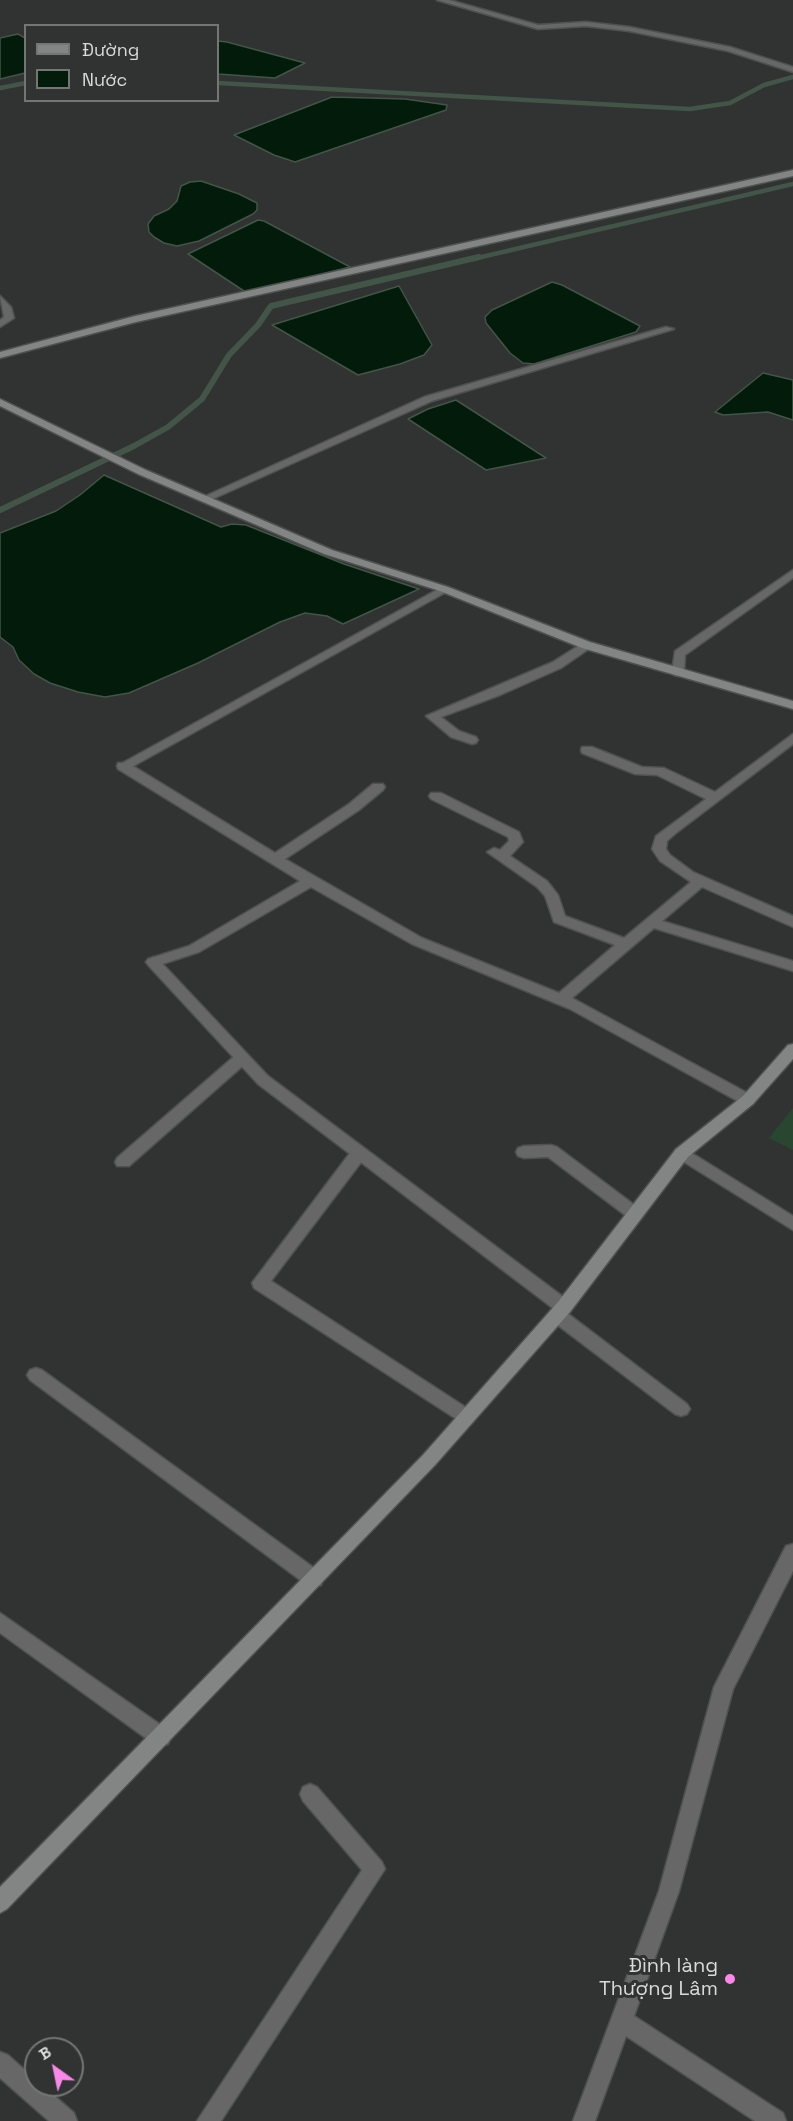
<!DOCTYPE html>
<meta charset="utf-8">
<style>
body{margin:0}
#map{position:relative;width:793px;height:2121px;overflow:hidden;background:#303331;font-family:"Space Grotesk",sans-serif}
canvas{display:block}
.legend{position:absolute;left:24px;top:24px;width:195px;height:78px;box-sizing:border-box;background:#303331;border:2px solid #747674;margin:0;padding:8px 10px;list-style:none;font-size:18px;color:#d9dad9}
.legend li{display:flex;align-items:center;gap:12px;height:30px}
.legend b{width:30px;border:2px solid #747674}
.north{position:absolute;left:24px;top:2037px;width:60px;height:60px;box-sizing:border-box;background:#303331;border:2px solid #747674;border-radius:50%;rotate:327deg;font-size:16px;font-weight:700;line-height:24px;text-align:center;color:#d9dad9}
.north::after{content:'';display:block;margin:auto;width:21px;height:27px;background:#f988e9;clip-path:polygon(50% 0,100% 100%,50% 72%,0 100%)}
</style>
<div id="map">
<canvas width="793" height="2121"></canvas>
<ul class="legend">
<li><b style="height:8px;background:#838584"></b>Đường</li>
<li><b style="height:16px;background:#031b0b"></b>Nước</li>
</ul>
<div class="north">B</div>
</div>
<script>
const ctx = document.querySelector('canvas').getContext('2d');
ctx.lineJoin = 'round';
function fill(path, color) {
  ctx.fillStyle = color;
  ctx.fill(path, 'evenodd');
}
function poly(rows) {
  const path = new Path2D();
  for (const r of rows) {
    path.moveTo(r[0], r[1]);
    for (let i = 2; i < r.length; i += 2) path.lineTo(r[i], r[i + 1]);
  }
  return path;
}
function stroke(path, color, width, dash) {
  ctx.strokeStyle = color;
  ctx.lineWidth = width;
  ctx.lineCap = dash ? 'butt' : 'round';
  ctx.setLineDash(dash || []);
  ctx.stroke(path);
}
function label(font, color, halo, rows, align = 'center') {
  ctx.font = font + ' "Space Grotesk",sans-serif';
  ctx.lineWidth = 6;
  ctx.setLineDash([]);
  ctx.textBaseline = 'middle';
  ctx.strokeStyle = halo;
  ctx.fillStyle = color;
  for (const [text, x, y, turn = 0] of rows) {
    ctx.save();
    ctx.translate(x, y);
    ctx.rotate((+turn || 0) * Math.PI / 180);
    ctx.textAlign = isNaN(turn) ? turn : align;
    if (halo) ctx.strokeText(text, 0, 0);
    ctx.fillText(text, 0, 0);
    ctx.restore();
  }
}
const green = poly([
 [793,1108,793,1150,769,1138]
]);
const water = poly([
 [18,34,25,38,25,73,0,79,0,38,18,34],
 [218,41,227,42,305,63,275,78,218,74,218,41],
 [332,97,405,99,447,105,446,110,295,162,274,155,234,135,332,97],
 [201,181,239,194,257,203,257,210,253,214,199,241,177,246,164,243,154,237,149,232,148,224,154,216,169,209,177,201,181,186,190,182,201,181],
 [258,220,264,221,350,267,247,293,188,254,258,220],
 [552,282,562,285,640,326,636,332,534,364,523,363,510,353,486,323,485,317,492,310,552,282],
 [399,286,432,345,424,355,400,364,358,375,272,325,399,286],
 [763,373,793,380,793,420,768,412,723,415,715,412,763,373],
 [456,400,546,458,486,470,408,419,428,409,456,400],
 [104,475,221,527,232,524,246,525,344,564,419,589,343,624,327,616,305,613,280,622,198,663,129,693,105,697,78,692,50,683,34,674,19,660,13,647,0,637,0,533,56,511,80,495,104,475]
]);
const streamFar1 = poly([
 [218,83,690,109,730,103,764,85,793,77],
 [0,88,26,83],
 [473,259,793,184]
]);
const stream = poly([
 [0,510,134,446,168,427,202,399,229,355,258,325,271,306,479,257]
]);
const lane = poly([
 [437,0,449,0,538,25,586,22,629,27,730,47,793,67,793,72,728,51,629,31,586,26,538,29,437,0],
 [0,296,11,307,14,318,0,327,0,320,4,317,0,296],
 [586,641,592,645,590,648,561,668,500,695,441,717,459,731,476,737,478,740,476,743,472,744,451,737,426,716,553,662,586,641],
 [793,734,793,744,676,833,667,841,666,849,670,855,693,872,793,916,793,927,702,887,662,921,793,961,793,971,654,928,572,998,753,1096,756,1100,753,1104,743,1104,570,1009,412,944,311,887,199,952,153,967,146,962,148,959,189,946,300,881,118,769,117,766,118,763,128,763,275,853,349,804,373,784,383,784,385,787,383,790,359,810,285,859,422,938,559,993,615,945,554,922,545,896,537,887,487,852,494,848,500,850,509,841,508,837,431,799,429,796,431,793,441,793,519,832,523,842,510,856,547,881,558,895,565,916,624,938,691,882,660,861,652,849,656,836,706,799,657,775,635,774,582,753,581,750,582,747,592,747,642,767,664,768,715,792,793,734],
 [242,1053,247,1054,249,1058,247,1062,129,1166,117,1166,115,1162,117,1158,237,1054,242,1053],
 [551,1145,557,1147,641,1210,643,1214,641,1218,635,1220,629,1218,548,1157,524,1158,518,1156,516,1152,518,1148,524,1146,551,1145],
 [359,1147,365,1149,367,1153,365,1157,271,1281,473,1412,476,1417,473,1422,467,1424,461,1422,254,1288,252,1283,353,1149,359,1147],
 [557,1308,563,1310,687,1404,690,1409,687,1414,681,1416,675,1414,551,1320,549,1315,551,1310,557,1308],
 [36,1368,42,1370,321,1573,323,1579,321,1585,314,1587,307,1585,30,1380,27,1375,30,1370,36,1368],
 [310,1784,317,1787,382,1862,385,1869,221,2121,197,2121,362,1870,303,1801,300,1794,303,1787,310,1784]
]);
const street = poly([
 [666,327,674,329,432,401,208,501,204,502,199,499,424,397,666,327],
 [793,570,793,578,685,655,684,672,678,676,674,675,672,672,675,651,793,570],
 [444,586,450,589,448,591,128,769,123,770,117,766,444,586],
 [153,957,158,959,268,1076,570,1302,572,1307,570,1312,564,1314,558,1312,258,1084,148,965,146,962,153,957],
 [682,1147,793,1216,793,1230,676,1157,674,1153,676,1149,682,1147],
 [793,1544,793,1571,733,1689,679,1891,634,2016,783,2113,786,2121,755,2121,626,2036,595,2121,573,2121,659,1891,714,1687,786,1546,793,1544],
 [0,1613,168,1730,171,1737,168,1744,161,1746,154,1744,0,1633,0,1613],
 [0,2052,8,2055,36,2080,36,2085,42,2085,74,2113,77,2121,49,2121,0,2078,0,2052]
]);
const secondary = poly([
 [793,170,793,176,136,322,0,358,0,352,135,316,793,170],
 [0,399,146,470,332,550,448,587,590,642,793,701,793,709,582,648,440,591,324,554,138,474,0,406,0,399],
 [793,1044,793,1059,753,1104,688,1157,570,1312,435,1465,7,1909,0,1913,0,1887,423,1455,558,1302,676,1149,743,1096,788,1045,793,1044]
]);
const markers = [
 [730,1979,6,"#f988e9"]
];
const nearPoinames = [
 ["Đình làng",718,1967],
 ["Thượng Lâm",718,1990]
];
fill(green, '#294631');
fill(water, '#031b0b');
stroke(water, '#435449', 1.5);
stroke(streamFar1, '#435449', 4.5);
stroke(stream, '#435449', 6);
stroke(lane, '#4e514f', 3);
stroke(street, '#4e514f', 3);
stroke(secondary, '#4e514f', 3);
fill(lane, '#666766');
fill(street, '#666766');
fill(secondary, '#838584');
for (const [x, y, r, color] of markers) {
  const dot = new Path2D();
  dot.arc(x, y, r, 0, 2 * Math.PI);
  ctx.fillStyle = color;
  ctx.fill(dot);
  stroke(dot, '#303331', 2);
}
label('20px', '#d9dad9', '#303331', nearPoinames, 'right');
</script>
